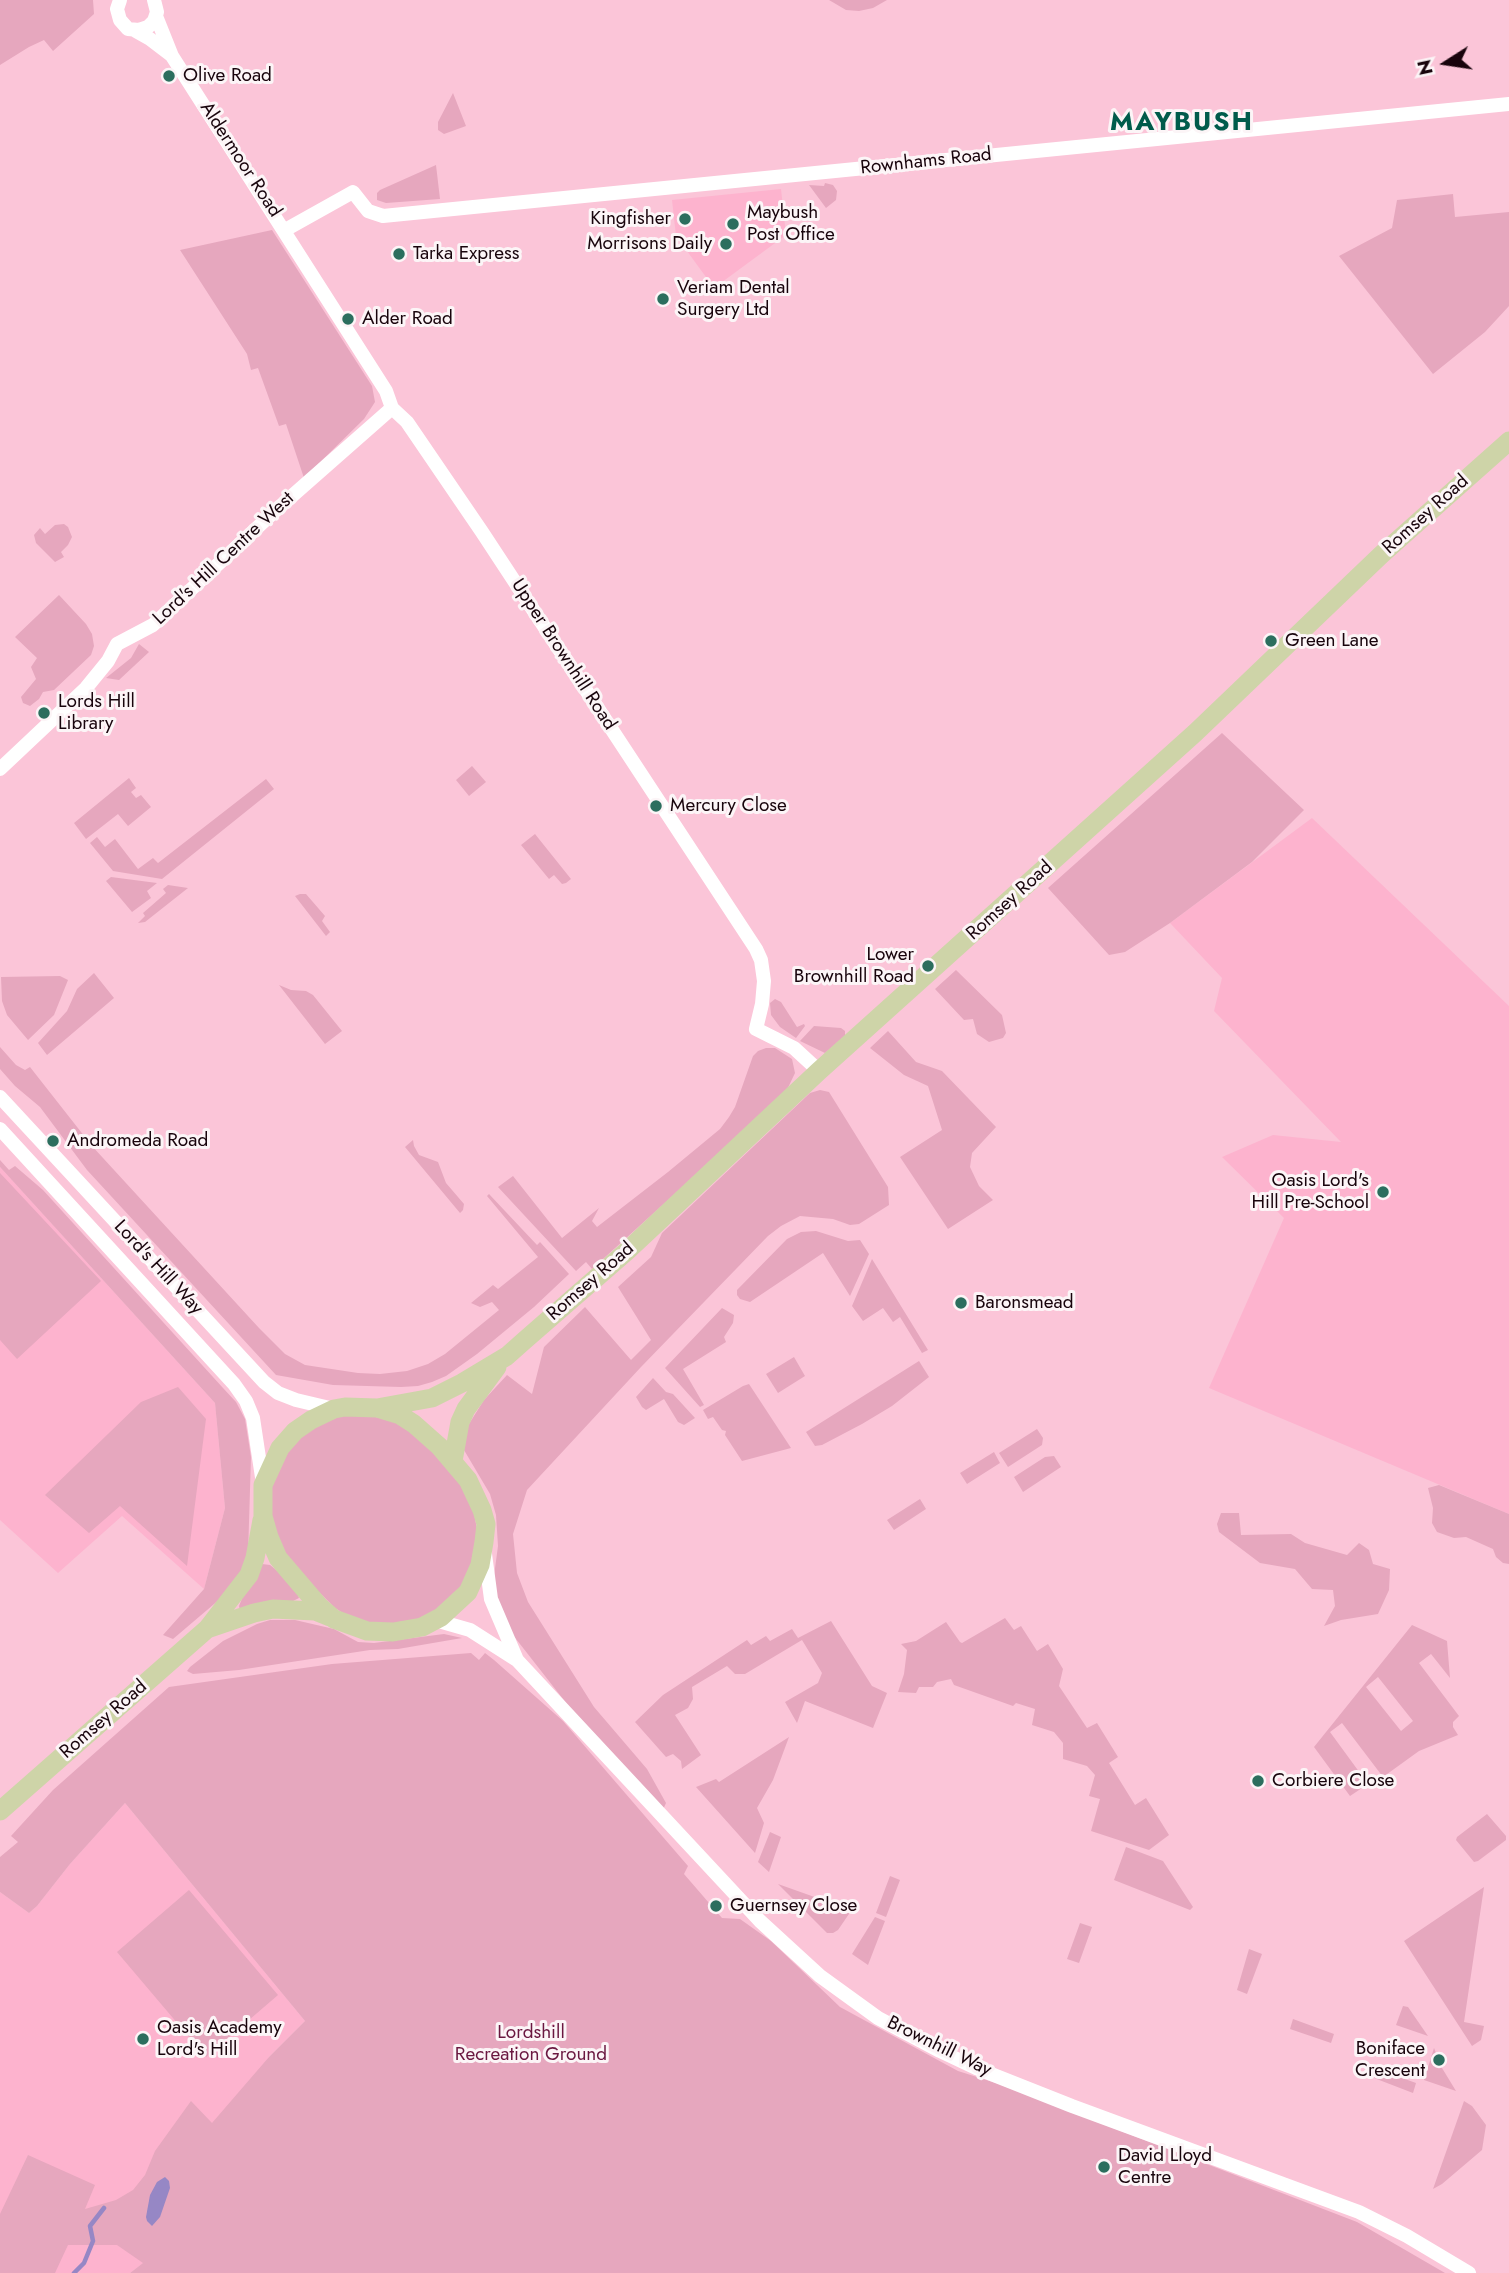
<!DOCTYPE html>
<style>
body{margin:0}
#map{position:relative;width:1509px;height:2273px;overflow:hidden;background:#fbc5d8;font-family:Jost,sans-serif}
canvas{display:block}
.north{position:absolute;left:1411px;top:28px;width:70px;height:70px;-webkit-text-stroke:5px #fcf5f7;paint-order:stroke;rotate:258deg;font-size:19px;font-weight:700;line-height:28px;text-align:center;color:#18040c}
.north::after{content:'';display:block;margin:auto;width:24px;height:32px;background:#18040c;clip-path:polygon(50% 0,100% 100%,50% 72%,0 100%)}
</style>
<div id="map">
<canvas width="1509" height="2273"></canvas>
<div class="north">N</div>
</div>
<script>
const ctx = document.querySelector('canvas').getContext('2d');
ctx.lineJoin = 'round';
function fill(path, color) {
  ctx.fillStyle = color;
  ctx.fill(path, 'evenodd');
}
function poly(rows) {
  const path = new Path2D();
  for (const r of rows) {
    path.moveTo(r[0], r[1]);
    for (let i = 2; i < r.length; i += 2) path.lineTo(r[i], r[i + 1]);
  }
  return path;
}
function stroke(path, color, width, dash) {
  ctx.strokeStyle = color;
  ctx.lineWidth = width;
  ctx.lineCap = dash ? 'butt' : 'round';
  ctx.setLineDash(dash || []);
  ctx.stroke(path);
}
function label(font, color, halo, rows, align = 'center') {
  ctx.font = font + ' Jost,sans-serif';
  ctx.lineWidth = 6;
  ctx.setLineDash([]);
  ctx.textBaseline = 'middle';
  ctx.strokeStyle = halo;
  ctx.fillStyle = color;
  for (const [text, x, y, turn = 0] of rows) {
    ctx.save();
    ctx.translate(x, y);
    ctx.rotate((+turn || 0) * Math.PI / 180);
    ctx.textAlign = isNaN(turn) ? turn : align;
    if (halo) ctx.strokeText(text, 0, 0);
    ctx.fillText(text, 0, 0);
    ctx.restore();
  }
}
const built = poly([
 [781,189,786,235,714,288,676,236,672,200],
 [1312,818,1509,1006,1509,1514,1209,1388,1284,1218,1222,1157,1273,1135,1341,1142,1214,1011,1222,978,1170,923],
 [0,1167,215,1403,225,1508,204,1589,122,1516,58,1573,0,1520],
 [125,1803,305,2021,269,2057,162,2249,130,2273,0,2273,0,1892,29,1913,37,1906,70,1864]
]);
const green = poly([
 [0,0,93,0,94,14,53,51,44,40,29,47,0,65],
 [829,0,887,0,873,8,859,11,846,10],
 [453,93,466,126,444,134,438,130,438,122],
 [436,165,440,199,386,203,377,200,377,193,380,190],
 [825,183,833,185,837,191,836,200,826,208,809,185,824,186],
 [1453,194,1455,217,1509,212,1509,306,1485,332,1433,374,1339,256,1392,228,1397,200],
 [272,230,372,386,375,402,364,419,304,478,286,424,279,426,258,368,251,370,247,354,180,250],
 [64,524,68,527,72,537,68,545,61,552,64,557,55,562,36,543,34,535,40,528,45,534,55,525],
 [59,595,86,624,92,634,94,646,91,655,54,690,43,692,39,699,30,706,23,703,21,697,36,679,31,667,37,658,15,637],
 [139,644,149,652,119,680,106,678,131,658],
 [1222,733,1304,810,1252,862,1170,923,1125,952,1109,955,1048,888],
 [472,766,486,782,469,796,456,780],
 [129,778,136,788,131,792,136,798,141,795,151,807,128,826,118,814,86,839,74,823],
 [266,779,274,789,162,879,113,871,90,843,97,837,105,847,115,839,138,869,153,858,158,863],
 [535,834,571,879,566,883,562,884,554,875,549,879,521,845],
 [111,877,157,883,147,891,151,898,132,912,106,881],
 [168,885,188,888,145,922,138,923,145,916,143,913,166,893,163,889],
 [300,894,306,894,325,916,322,921,330,932,326,936,295,896],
 [956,970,1002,1015,1006,1033,1003,1038,989,1042,977,1034,973,1019,964,1020,935,989],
 [94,973,114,998,47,1055,38,1043,67,1011,77,989],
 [60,976,68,980,54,1015,28,1040,7,1015,2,1001,1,977],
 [279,985,291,990,306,991,313,995,342,1031,325,1044],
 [775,999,781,1002,797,1027,804,1024,805,1026,796,1038,780,1027,771,1015,770,1003],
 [814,1026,841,1028,845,1031,845,1036,825,1053,800,1041],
 [888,1031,916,1062,942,1071,996,1127,972,1153,970,1167,979,1186,993,1200,948,1229,900,1157,942,1130,928,1086,904,1075,870,1048],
 [0,1047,16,1065,25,1070,30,1067,92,1146,259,1328,285,1354,305,1365,358,1373,380,1374,407,1371,428,1364,445,1354,499,1310,492,1302,480,1307,471,1303,493,1285,498,1289,538,1257,487,1196,489,1194,537,1245,540,1242,569,1274,534,1307,477,1354,446,1376,432,1382,418,1386,401,1387,333,1385,276,1375,87,1170,40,1107,15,1086,0,1069],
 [766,1048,775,1048,792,1059,795,1073,785,1094,592,1269,586,1262,576,1271,498,1187,513,1176,562,1238,599,1208,592,1221,597,1227,668,1172,720,1129,729,1117,735,1107,753,1056,758,1051],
 [820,1090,829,1092,888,1187,889,1205,859,1224,850,1225,833,1219,800,1216,781,1226,768,1236,641,1367,527,1490,513,1534,517,1573,528,1602,594,1707,647,1769,666,1803,662,1812,574,1713,509,1630,497,1598,494,1576,498,1546,496,1515,490,1494,464,1450,467,1427,484,1400,507,1375,532,1394,544,1347,585,1307,631,1360,651,1340,618,1287,651,1257,662,1233,810,1093],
 [413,1140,414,1146,419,1155,438,1162,446,1183,464,1204,463,1210,460,1213,405,1147],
 [0,1160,9,1170,15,1166,43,1190,223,1388,236,1402,245,1419,251,1457,248,1555,243,1569,220,1599,173,1639,163,1635,204,1589,225,1508,215,1403,0,1167],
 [0,1173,101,1281,17,1359,0,1340],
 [816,1231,848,1241,860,1240,869,1254,850,1296,823,1253,750,1302,740,1299,737,1295,737,1290,787,1239,801,1232],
 [872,1259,928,1350,922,1353,900,1317,893,1322,883,1308,863,1321,852,1306],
 [722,1308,734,1315,733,1323,724,1337,726,1342,683,1369,704,1405,700,1407,665,1368],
 [794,1357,805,1376,778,1393,766,1374],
 [919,1361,929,1377,892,1406,862,1424,822,1445,815,1446,806,1432],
 [653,1378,666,1392,673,1394,695,1418,684,1425,678,1422,664,1399,646,1410,642,1407,636,1397],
 [749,1384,791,1448,742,1461,725,1435,726,1431,722,1430,713,1417,708,1419,703,1410,743,1386],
 [178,1387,206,1419,187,1566,120,1506,89,1533,45,1495,141,1402],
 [361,1413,398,1423,419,1436,468,1494,473,1508,477,1529,472,1566,461,1586,449,1602,423,1619,381,1626,354,1620,335,1608,289,1562,271,1527,272,1483,287,1451,309,1429,341,1416],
 [1037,1429,1043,1438,1042,1445,1008,1467,999,1453],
 [994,1452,1000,1463,967,1484,960,1473],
 [1054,1456,1061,1467,1023,1492,1014,1477,1045,1457],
 [1439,1485,1509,1514,1509,1564,1503,1563,1496,1557,1493,1549,1466,1537,1454,1538,1437,1532,1432,1523,1433,1508,1428,1488],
 [920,1499,926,1509,894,1530,887,1520],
 [1221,1513,1239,1513,1241,1535,1291,1534,1305,1543,1347,1555,1359,1543,1369,1550,1373,1564,1390,1569,1389,1590,1378,1614,1341,1620,1324,1626,1335,1606,1333,1590,1312,1589,1295,1569,1260,1563,1219,1532,1217,1524],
 [262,1564,270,1565,279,1572,297,1591,299,1598,293,1601,240,1611,239,1606,245,1591],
 [1005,1618,1014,1630,1021,1626,1037,1651,1048,1644,1063,1669,1059,1686,1087,1728,1097,1723,1118,1757,1109,1763,1135,1805,1146,1798,1169,1835,1149,1850,1091,1831,1100,1799,1089,1796,1095,1775,1087,1766,1063,1759,1063,1743,1054,1732,1032,1725,1035,1709,1016,1703,1013,1706,954,1685,951,1679,937,1682,933,1687,919,1687,916,1693,898,1692,904,1674,907,1650,901,1644,916,1641,946,1622,960,1642,962,1643],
 [270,1620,295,1620,334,1629,358,1642,374,1643,444,1634,462,1638,398,1649,370,1650,239,1670,193,1674,187,1671,190,1667,223,1641,257,1624],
 [831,1621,872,1686,887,1693,873,1728,805,1701,797,1723,785,1702,818,1683,822,1673,802,1640,745,1674,735,1674,727,1666,692,1687,693,1699,688,1708,675,1715,701,1755,682,1769,681,1761,673,1754,666,1757,635,1722,663,1695,747,1640,751,1645,766,1636,770,1641,792,1629,798,1638],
 [1412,1625,1447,1641,1450,1678,1431,1654,1419,1663,1459,1716,1453,1722,1453,1727,1458,1735,1419,1751,1383,1777,1342,1723,1330,1732,1368,1784,1350,1796,1314,1747],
 [1378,1677,1413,1721,1401,1731,1366,1687],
 [471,1653,479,1660,485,1653,494,1660,563,1721,688,1866,684,1874,722,1918,740,1919,771,1941,840,2007,958,2071,999,2084,1357,2222,1445,2273,130,2273,143,2263,117,2245,68,2245,55,2273,0,2273,0,2214,28,2155,95,2185,85,2209,116,2200,133,2190,145,2175,155,2151,191,2101,212,2123,269,2057,305,2021,125,1803,70,1864,37,1906,29,1913,0,1892,0,1857,18,1842,11,1836,53,1790,169,1687,332,1664],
 [789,1737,773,1780,757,1808,764,1823,755,1853,696,1787,716,1779,719,1782],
 [1487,1814,1506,1836,1506,1840,1478,1861,1474,1862,1456,1840,1457,1837],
 [770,1832,781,1837,769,1872,758,1862],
 [1126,1847,1163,1861,1193,1907,1190,1910,1114,1880],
 [890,1876,900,1880,886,1917,876,1913],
 [778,1884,851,1910,851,1911,838,1930,833,1933,827,1933],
 [1484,1887,1464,2022,1484,2026,1481,2040,1472,2046,1404,1941],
 [189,1890,278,1995,206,2057,117,1952],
 [875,1917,885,1921,868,1965,852,1954],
 [1080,1923,1092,1927,1079,1963,1067,1959],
 [1249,1949,1262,1954,1247,1994,1237,1990],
 [1403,2006,1408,2007,1428,2036,1396,2025],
 [1293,2019,1334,2034,1331,2043,1290,2029],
 [1434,2048,1442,2068,1456,2091,1424,2080],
 [1377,2069,1416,2083,1413,2093,1374,2078],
 [1464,2101,1472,2106,1486,2125,1482,2150,1442,2184,1433,2189]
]);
const water = poly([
 [165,2177,169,2181,170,2188,160,2217,152,2226,147,2221,146,2217,150,2195,157,2182]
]);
const stream = poly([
 [74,2273,84,2263,93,2241,90,2226,104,2208]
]);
const minor = poly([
 [120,0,117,9,120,20,128,29,139,30,148,27,154,21,157,12,154,0],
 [156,16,172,56,386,391,392,408,407,422,482,532,756,949,761,960,764,981,762,1004,756,1029,794,1048,819,1071],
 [134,30,150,39,171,55],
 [285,230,353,192,368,211,383,216,1509,104],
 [0,769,86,688,108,661,117,644,153,625,275,511,392,408],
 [0,1097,264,1382,278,1393,296,1400,334,1409],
 [0,1129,234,1384,246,1401,253,1418,263,1484],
 [485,1554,491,1599,517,1660],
 [435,1620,470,1630,517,1660,760,1921,820,1976,878,2018,940,2051,976,2068,1072,2106,1359,2212,1407,2236,1469,2273]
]);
const major = poly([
 [345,1407,377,1408,400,1415,414,1424,440,1447,468,1480,482,1510,486,1524,484,1542,480,1565,468,1592,441,1617,422,1627,393,1632,367,1631,334,1619,319,1606,278,1558,269,1537,263,1516,263,1485,280,1448,295,1431,311,1420,334,1409,345,1407],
 [377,1408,432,1398,462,1383,507,1356,525,1340,627,1251,819,1071,1195,733,1381,555,1509,441],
 [453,1461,460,1422,466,1409,497,1367],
 [207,1629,254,1613,273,1609,315,1611,330,1617],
 [0,1811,207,1629,249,1575,255,1558,262,1520]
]);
const markers = [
 [169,76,7,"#2c6e5e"],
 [685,219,7,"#2c6e5e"],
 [733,224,7,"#2c6e5e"],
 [726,244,7,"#2c6e5e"],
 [399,254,7,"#2c6e5e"],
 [663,299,7,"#2c6e5e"],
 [348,319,7,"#2c6e5e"],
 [1271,641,7,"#2c6e5e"],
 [44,713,7,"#2c6e5e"],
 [656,806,7,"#2c6e5e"],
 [928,966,7,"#2c6e5e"],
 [53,1141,7,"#2c6e5e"],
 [1383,1192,7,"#2c6e5e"],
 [961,1303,7,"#2c6e5e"],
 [1258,1781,7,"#2c6e5e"],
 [716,1906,7,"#2c6e5e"],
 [143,2039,7,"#2c6e5e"],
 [1439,2060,7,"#2c6e5e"],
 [1104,2167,7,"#2c6e5e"]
];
const poiNames = [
 ["Olive Road",183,76],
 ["Maybush",747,213],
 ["Post Office",747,235],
 ["Kingfisher",671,219,"right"],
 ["Morrisons Daily",712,244,"right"],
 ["Tarka Express",413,254],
 ["Veriam Dental",677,288],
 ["Surgery Ltd",677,310],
 ["Alder Road",362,319],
 ["Green Lane",1285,641],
 ["Lords Hill",58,702],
 ["Library",58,724],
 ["Mercury Close",670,806],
 ["Lower",914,955,"right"],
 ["Brownhill Road",914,977,"right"],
 ["Andromeda Road",67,1141],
 ["Oasis Lord's",1369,1181,"right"],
 ["Hill Pre-School",1369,1203,"right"],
 ["Baronsmead",975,1303],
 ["Corbiere Close",1272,1781],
 ["Guernsey Close",730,1906],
 ["Oasis Academy",157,2028],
 ["Lord's Hill",157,2050],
 ["Boniface",1425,2049,"right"],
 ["Crescent",1425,2071,"right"],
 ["David Lloyd",1118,2156],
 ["Centre",1118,2178]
];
const streetNames = [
 ["Aldermoor Road",240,160,57],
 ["Rownhams Road",926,162,-6],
 ["Romsey Road",1426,515,-42],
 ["Lord's Hill Centre West",224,559,-43],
 ["Upper Brownhill Road",563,655,57],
 ["Romsey Road",1010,901,-42],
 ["Lord's Hill Way",158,1268,47],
 ["Romsey Road",591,1282,-41],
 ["Romsey Road",104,1720,-41],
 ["Brownhill Way",939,2047,26]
];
const parkNames = [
 ["Lordshill",531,2033],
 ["Recreation Ground",531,2055]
];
const districtNames = [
 ["MAYBUSH",1182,124]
];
fill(built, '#fdb3ce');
fill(green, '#e6a7be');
fill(water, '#9687c5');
stroke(stream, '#9687c5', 4.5);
stroke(minor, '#fff', 14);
stroke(major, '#ced4a8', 19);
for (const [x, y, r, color] of markers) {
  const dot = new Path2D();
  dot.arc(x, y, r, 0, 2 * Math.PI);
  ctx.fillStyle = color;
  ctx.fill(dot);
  stroke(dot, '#fcf5f7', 2.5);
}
label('19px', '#18040c', '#fcf5f7', poiNames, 'left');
label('19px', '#18040c', '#fcf5f7', streetNames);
label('19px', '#6a1740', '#fcf5f7', parkNames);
ctx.letterSpacing = '2px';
label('bold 26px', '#005b4b', '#fcf5f7', districtNames);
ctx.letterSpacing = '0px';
</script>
